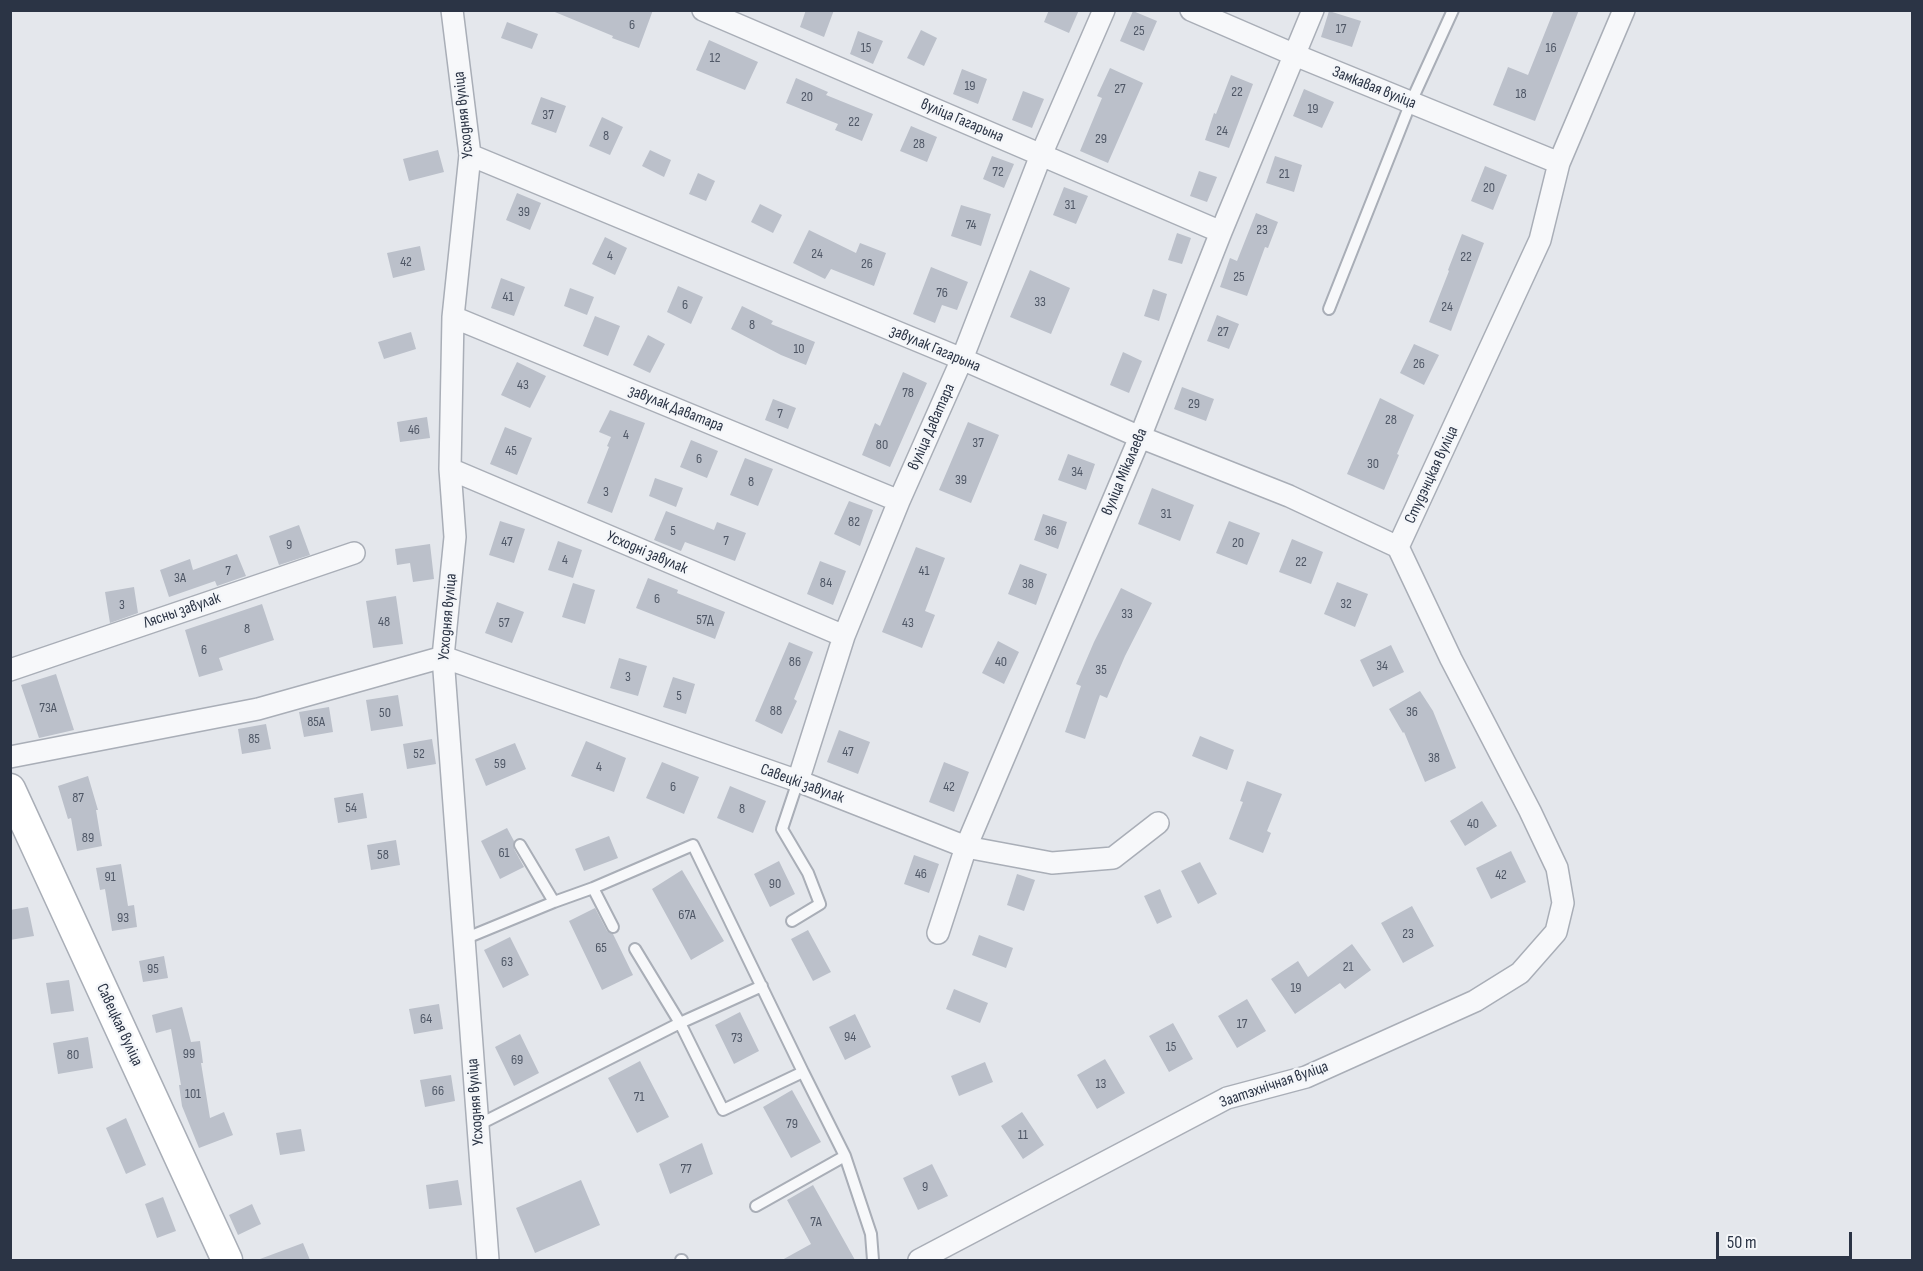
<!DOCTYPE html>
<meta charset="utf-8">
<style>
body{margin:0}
#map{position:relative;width:1923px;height:1271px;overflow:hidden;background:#e4e7ec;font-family:"Sofia Sans Condensed",sans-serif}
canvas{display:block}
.frame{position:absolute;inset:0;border:12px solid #2b3445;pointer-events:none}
.scale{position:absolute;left:1716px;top:1232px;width:136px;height:27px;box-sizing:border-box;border:3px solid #2b3445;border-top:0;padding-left:8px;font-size:18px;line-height:21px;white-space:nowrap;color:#2b3445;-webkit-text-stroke:4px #f4f6f9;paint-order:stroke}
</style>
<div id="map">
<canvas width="1923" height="1271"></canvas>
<div class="frame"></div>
<div class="scale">50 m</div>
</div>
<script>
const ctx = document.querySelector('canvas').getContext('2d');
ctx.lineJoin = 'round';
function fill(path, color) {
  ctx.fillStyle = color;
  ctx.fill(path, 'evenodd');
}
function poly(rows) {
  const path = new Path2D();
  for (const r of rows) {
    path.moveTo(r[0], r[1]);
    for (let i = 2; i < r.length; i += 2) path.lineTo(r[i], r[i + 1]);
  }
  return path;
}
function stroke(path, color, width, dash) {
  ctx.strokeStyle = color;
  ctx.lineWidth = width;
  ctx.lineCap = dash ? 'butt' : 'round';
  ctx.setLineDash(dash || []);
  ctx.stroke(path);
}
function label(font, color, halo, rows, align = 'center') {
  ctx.font = font + ' "Sofia Sans Condensed",sans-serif';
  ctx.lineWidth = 5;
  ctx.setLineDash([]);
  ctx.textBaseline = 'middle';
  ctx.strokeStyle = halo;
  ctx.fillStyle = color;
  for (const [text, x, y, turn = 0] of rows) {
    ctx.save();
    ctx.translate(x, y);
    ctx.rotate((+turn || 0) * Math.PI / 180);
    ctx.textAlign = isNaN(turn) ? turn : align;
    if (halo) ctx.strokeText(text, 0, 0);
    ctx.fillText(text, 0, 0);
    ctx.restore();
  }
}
const building = poly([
 [550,10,653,10,639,48,612,38,613,36],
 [806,10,834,10,824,37,800,27],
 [1049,10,1079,10,1069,33,1044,22],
 [1554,10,1579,10,1535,121,1493,105,1508,67,1528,75],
 [1133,11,1157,21,1144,51,1120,41],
 [1329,11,1361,21,1352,47,1321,37],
 [507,22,538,34,532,49,501,38],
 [921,30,937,38,924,66,907,58],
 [858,31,883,41,873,64,850,54],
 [709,40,758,62,745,90,696,70],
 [1110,68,1143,83,1108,163,1080,151,1102,98,1097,96],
 [962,69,987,79,978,104,953,94],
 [1231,75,1253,84,1229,148,1205,140,1214,113,1216,114],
 [796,78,828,92,826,95,873,114,862,141,835,130,838,124,786,103],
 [1304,89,1334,102,1322,128,1293,116],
 [1023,91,1044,99,1032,128,1012,120],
 [541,97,566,106,556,133,531,124],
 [602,117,623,127,610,155,589,146],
 [911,126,937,137,927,162,900,151],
 [438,150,444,172,409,181,403,159],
 [650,150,671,160,664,177,642,166],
 [992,156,1014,164,1004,188,983,179],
 [1275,156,1302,165,1294,192,1266,183],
 [1485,166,1507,175,1493,210,1471,201],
 [1199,171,1217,177,1207,202,1190,196],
 [698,173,715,181,706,201,689,194],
 [1064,187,1088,196,1076,224,1053,215],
 [517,193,541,203,530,230,506,220],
 [760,204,782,215,773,233,751,222],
 [961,205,991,214,981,246,951,236],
 [1256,213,1278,222,1268,248,1265,247,1247,296,1220,287,1230,258,1237,261],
 [809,230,856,253,860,243,886,253,874,286,831,269,825,279,793,263],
 [1177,233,1191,238,1182,264,1168,260],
 [1462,234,1484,243,1451,331,1429,322,1449,271,1448,270],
 [605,237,627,248,615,275,592,264],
 [420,246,425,270,393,278,387,253],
 [931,267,968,282,957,310,942,305,935,323,913,314],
 [1030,270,1070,288,1051,334,1010,317],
 [501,278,525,287,514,316,491,308],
 [678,286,703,297,691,324,667,312],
 [570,288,594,297,587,315,564,306],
 [1153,289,1167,294,1159,321,1144,316],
 [742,306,773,321,771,324,815,342,806,365,781,355,731,329],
 [1217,315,1239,324,1229,349,1207,341],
 [595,316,620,326,608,356,583,346],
 [411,332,416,349,384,359,378,342],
 [648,335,665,344,650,373,633,365],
 [1414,344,1439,355,1424,385,1400,373],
 [1123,352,1142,361,1129,393,1110,385],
 [517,362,546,376,530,408,501,395],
 [903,372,927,383,890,467,862,455,875,423,880,426],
 [1182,387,1214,399,1206,421,1174,409],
 [1380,398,1414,415,1397,454,1399,455,1384,490,1347,474],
 [773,399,796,408,788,429,765,420],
 [610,410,645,423,612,513,587,503,609,447,607,446,611,437,599,432],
 [427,417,430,438,400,442,397,422],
 [968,422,999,435,971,503,939,490],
 [505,427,532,438,517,475,490,464],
 [691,440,718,451,707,478,680,467],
 [1068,454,1095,464,1086,490,1058,480],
 [745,458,773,469,758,506,730,495],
 [655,478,683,488,676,507,649,496],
 [1152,488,1194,505,1180,541,1138,524],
 [849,501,873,510,860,546,834,534],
 [666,511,714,530,717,522,746,533,735,561,685,542,681,551,654,540],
 [1043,514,1067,522,1058,549,1034,540],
 [500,521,525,529,514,563,489,555],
 [1229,521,1260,533,1247,565,1216,553],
 [299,525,310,555,279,565,269,536],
 [1292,539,1323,552,1311,584,1279,572],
 [558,541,582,550,573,578,548,570],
 [430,544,434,579,413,582,410,563,397,565,395,549],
 [916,547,945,558,925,611,935,615,922,648,882,632],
 [237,554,246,576,217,586,215,581,169,597,160,570,190,559,193,570],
 [820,561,846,571,833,605,807,594],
 [1020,564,1047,574,1036,605,1008,594],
 [648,578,678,590,677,593,725,612,715,639,636,608],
 [1337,582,1368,594,1355,627,1324,614],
 [573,583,595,590,585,624,562,617],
 [134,587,138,613,110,623,105,592],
 [1121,588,1152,603,1125,656,1107,698,1100,695,1085,739,1065,732,1081,686,1076,684,1094,642],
 [396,596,403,644,373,648,366,601],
 [497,602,524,612,512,643,485,633],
 [262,604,274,640,219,658,223,670,199,677,185,630],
 [998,641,1019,652,1004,684,982,673],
 [789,642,813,652,794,699,797,701,782,734,755,721],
 [1391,645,1404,672,1373,687,1360,660],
 [619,658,647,666,638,696,610,688],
 [56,674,74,730,39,738,21,685],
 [673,677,695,684,686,714,663,707],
 [1420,691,1433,711,1456,768,1425,782,1404,732,1403,733,1389,709],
 [398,695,403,726,371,731,366,700],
 [329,707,333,732,304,737,299,712],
 [266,724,271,749,242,754,238,729],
 [839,730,870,742,858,774,827,762],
 [1200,736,1234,750,1227,770,1192,756],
 [432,739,436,764,407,769,403,744],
 [586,741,626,758,614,792,571,776],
 [515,743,526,769,486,786,475,759],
 [662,762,699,777,684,814,646,798],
 [944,762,969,772,954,812,929,802],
 [88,776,98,810,96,810,102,846,77,851,71,818,68,819,58,786],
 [1247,781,1282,794,1267,831,1271,833,1263,853,1229,839,1243,802,1240,801],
 [730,786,766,801,753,833,717,818],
 [363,793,367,818,338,823,334,798],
 [1482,801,1497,826,1465,846,1450,821],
 [507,828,514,841,514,849,524,867,500,879,481,841],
 [609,836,618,858,584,871,575,849],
 [396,840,400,865,371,870,367,845],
 [1511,851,1526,882,1491,899,1476,868],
 [914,855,939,864,929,893,904,884],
 [779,861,795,894,770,907,754,874],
 [1200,862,1217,894,1198,904,1181,871],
 [121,864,128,906,134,905,137,927,112,931,105,889,100,890,96,868],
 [682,870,724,941,691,960,652,889],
 [1017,874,1035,880,1024,911,1007,905],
 [1160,889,1172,917,1157,924,1144,896],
 [1412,906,1434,946,1403,963,1381,923],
 [28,907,34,936,10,940,10,910],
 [595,908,607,931,613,934,633,975,602,990,569,921],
 [808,930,831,972,813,981,791,939],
 [979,935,1013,948,1006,968,972,955],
 [510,937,529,975,503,988,484,950],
 [1352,944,1371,970,1345,989,1340,983,1295,1014,1271,979,1298,961,1308,977],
 [164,956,168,978,143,982,139,961],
 [69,980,74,1011,51,1014,46,983],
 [954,989,988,1003,980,1023,946,1009],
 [1247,999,1266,1031,1237,1048,1218,1016],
 [439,1004,443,1029,414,1034,409,1009],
 [182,1007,191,1042,200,1041,203,1063,201,1063,210,1118,224,1112,233,1135,199,1148,182,1106,179,1085,181,1085,171,1029,156,1033,152,1015],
 [740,1012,759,1051,734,1064,715,1025],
 [855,1014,871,1047,845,1060,829,1027],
 [1173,1023,1193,1059,1169,1072,1149,1036],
 [520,1034,539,1073,514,1086,495,1047],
 [88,1037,93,1068,58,1074,53,1043],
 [1105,1059,1125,1093,1097,1109,1077,1075],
 [640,1061,669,1117,637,1133,608,1078],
 [985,1062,993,1082,959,1096,951,1076],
 [451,1075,455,1101,425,1107,420,1080],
 [792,1090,821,1142,791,1158,763,1107],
 [1022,1112,1044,1145,1023,1159,1001,1126],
 [126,1118,146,1165,126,1174,106,1128],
 [301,1129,305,1151,280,1155,276,1133],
 [702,1143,713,1174,670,1194,659,1164],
 [932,1164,948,1196,918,1210,903,1178],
 [458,1180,462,1205,429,1209,426,1185],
 [581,1180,600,1225,535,1253,516,1208],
 [813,1185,855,1260,782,1260,811,1244,787,1200],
 [163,1197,176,1231,157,1238,145,1204],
 [252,1204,261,1224,238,1235,229,1215],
 [303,1243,310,1260,260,1260,260,1259]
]);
const lane = poly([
 [1329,309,1411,102,1453,10],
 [520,845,554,902],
 [593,888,613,927],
 [792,921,820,904,808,873,782,829,798,781],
 [464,939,554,902,593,888,693,845,803,1072],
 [635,949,680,1023,723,1110,803,1072,845,1156,871,1234,873,1260],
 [478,1125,680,1023,762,986],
 [756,1206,845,1156],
 [681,1260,682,1260]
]);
const street = poly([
 [452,10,470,155,453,317,450,469,455,537,443,657,488,1260],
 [703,10,1221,232],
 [1191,10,1295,55,1559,163],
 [470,155,962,359,1140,437,1289,496,1398,547],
 [453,317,899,501],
 [450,469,844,636],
 [1398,547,1540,240,1559,163,1624,10],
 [10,670,354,553],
 [10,757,258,709,443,657,798,781,966,847,1052,863,1113,858,1158,823],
 [798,781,844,636,899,501,962,359,1041,155,1104,10],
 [938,933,966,847,1140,437,1221,232,1313,10],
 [919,1260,1227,1098,1306,1077,1475,1001,1520,973,1556,932,1563,903,1557,868,1530,811,1451,659,1398,547]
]);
const secondary = poly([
 [10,789,227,1260]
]);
const numberNames = [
 ["6",632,25],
 ["17",1341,29],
 ["25",1139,31],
 ["15",866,48],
 ["16",1551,48],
 ["12",715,58],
 ["19",970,86],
 ["27",1120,89],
 ["22",1237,92],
 ["18",1521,94],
 ["20",807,97],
 ["19",1313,109],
 ["37",548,115],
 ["22",854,122],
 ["24",1222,131],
 ["8",606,136],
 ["29",1101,139],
 ["28",919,144],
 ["72",998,172],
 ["21",1284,174],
 ["20",1489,188],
 ["31",1070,205],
 ["39",524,212],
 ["74",971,225],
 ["23",1262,230],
 ["24",817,254],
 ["4",610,256],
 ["22",1466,257],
 ["42",406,262],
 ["26",867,264],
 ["25",1239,277],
 ["76",942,293],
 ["41",508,297],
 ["33",1040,302],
 ["6",685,305],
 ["24",1447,307],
 ["8",752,325],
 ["27",1223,332],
 ["10",799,349],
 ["26",1419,364],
 ["43",523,385],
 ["78",908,393],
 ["29",1194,404],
 ["7",780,414],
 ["28",1391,420],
 ["46",414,430],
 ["4",626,435],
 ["37",978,443],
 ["80",882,445],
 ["45",511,451],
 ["6",699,459],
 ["30",1373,464],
 ["34",1077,472],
 ["39",961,480],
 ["8",751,482],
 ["3",606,492],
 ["31",1166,514],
 ["82",854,522],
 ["5",673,531],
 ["36",1051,531],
 ["7",726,541],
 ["47",507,542],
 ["20",1238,543],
 ["9",289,545],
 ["4",565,560],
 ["22",1301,562],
 ["7",228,571],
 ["41",924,571],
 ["3А",180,578],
 ["84",826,583],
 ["38",1028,584],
 ["6",657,599],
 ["32",1346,604],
 ["3",122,605],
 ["33",1127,614],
 ["57Д",705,620],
 ["48",384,622],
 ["57",504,623],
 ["43",908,623],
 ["8",247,629],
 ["6",204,650],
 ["86",795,662],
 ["40",1001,662],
 ["34",1382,666],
 ["35",1101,670],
 ["3",628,677],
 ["5",679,696],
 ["73А",48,708],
 ["88",776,711],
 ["36",1412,712],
 ["50",385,713],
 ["85А",316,722],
 ["85",254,739],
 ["47",848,752],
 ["52",419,754],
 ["38",1434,758],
 ["59",500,764],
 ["4",599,767],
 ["6",673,787],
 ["42",949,787],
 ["87",78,798],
 ["54",351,808],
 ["8",742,809],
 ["40",1473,824],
 ["89",88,838],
 ["61",504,853],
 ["58",383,855],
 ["46",921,874],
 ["42",1501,875],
 ["91",110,877],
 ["90",775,884],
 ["67А",687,915],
 ["93",123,918],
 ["23",1408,934],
 ["65",601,948],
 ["63",507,962],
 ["21",1348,967],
 ["95",153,969],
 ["19",1296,988],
 ["64",426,1019],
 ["17",1242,1024],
 ["94",850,1037],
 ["73",737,1038],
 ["15",1171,1047],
 ["99",189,1054],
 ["80",73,1055],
 ["69",517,1060],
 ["13",1101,1084],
 ["66",438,1091],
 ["101",193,1094],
 ["71",639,1097],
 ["79",792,1124],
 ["11",1023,1135],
 ["77",686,1169],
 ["9",925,1187],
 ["7А",816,1222]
];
const streetNames = [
 ["Замкавая вуліца",1374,88,22],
 ["Усходняя вуліца",464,115,-96],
 ["вуліца Гагарына",962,121,23],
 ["завулак Гагарына",935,349,23],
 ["завулак Даватара",676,409,22],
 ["вуліца Даватара",932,427,-66],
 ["вуліца Мікалаева",1125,472,-67],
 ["Студэнцкая вуліца",1432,475,-65],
 ["Усходні завулак",647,553,23],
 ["Лясны завулак",182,611,-19],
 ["Усходняя вуліца",448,617,-85],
 ["Савецкі завулак",802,784,20],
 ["Савецкая вуліца",119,1025,65],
 ["Заатэхнічная вуліца",1274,1085,-19],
 ["Усходняя вуліца",476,1102,-94]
];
fill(building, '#bbc0ca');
stroke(lane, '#a9aeb7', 14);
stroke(street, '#a9aeb7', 24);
stroke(secondary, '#a9aeb7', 33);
stroke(lane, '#f7f8fa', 10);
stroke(street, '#f7f8fa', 21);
stroke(secondary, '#fff', 30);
label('14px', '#4f5766', null, numberNames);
label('16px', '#2b3445', '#f4f6f9', streetNames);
</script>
